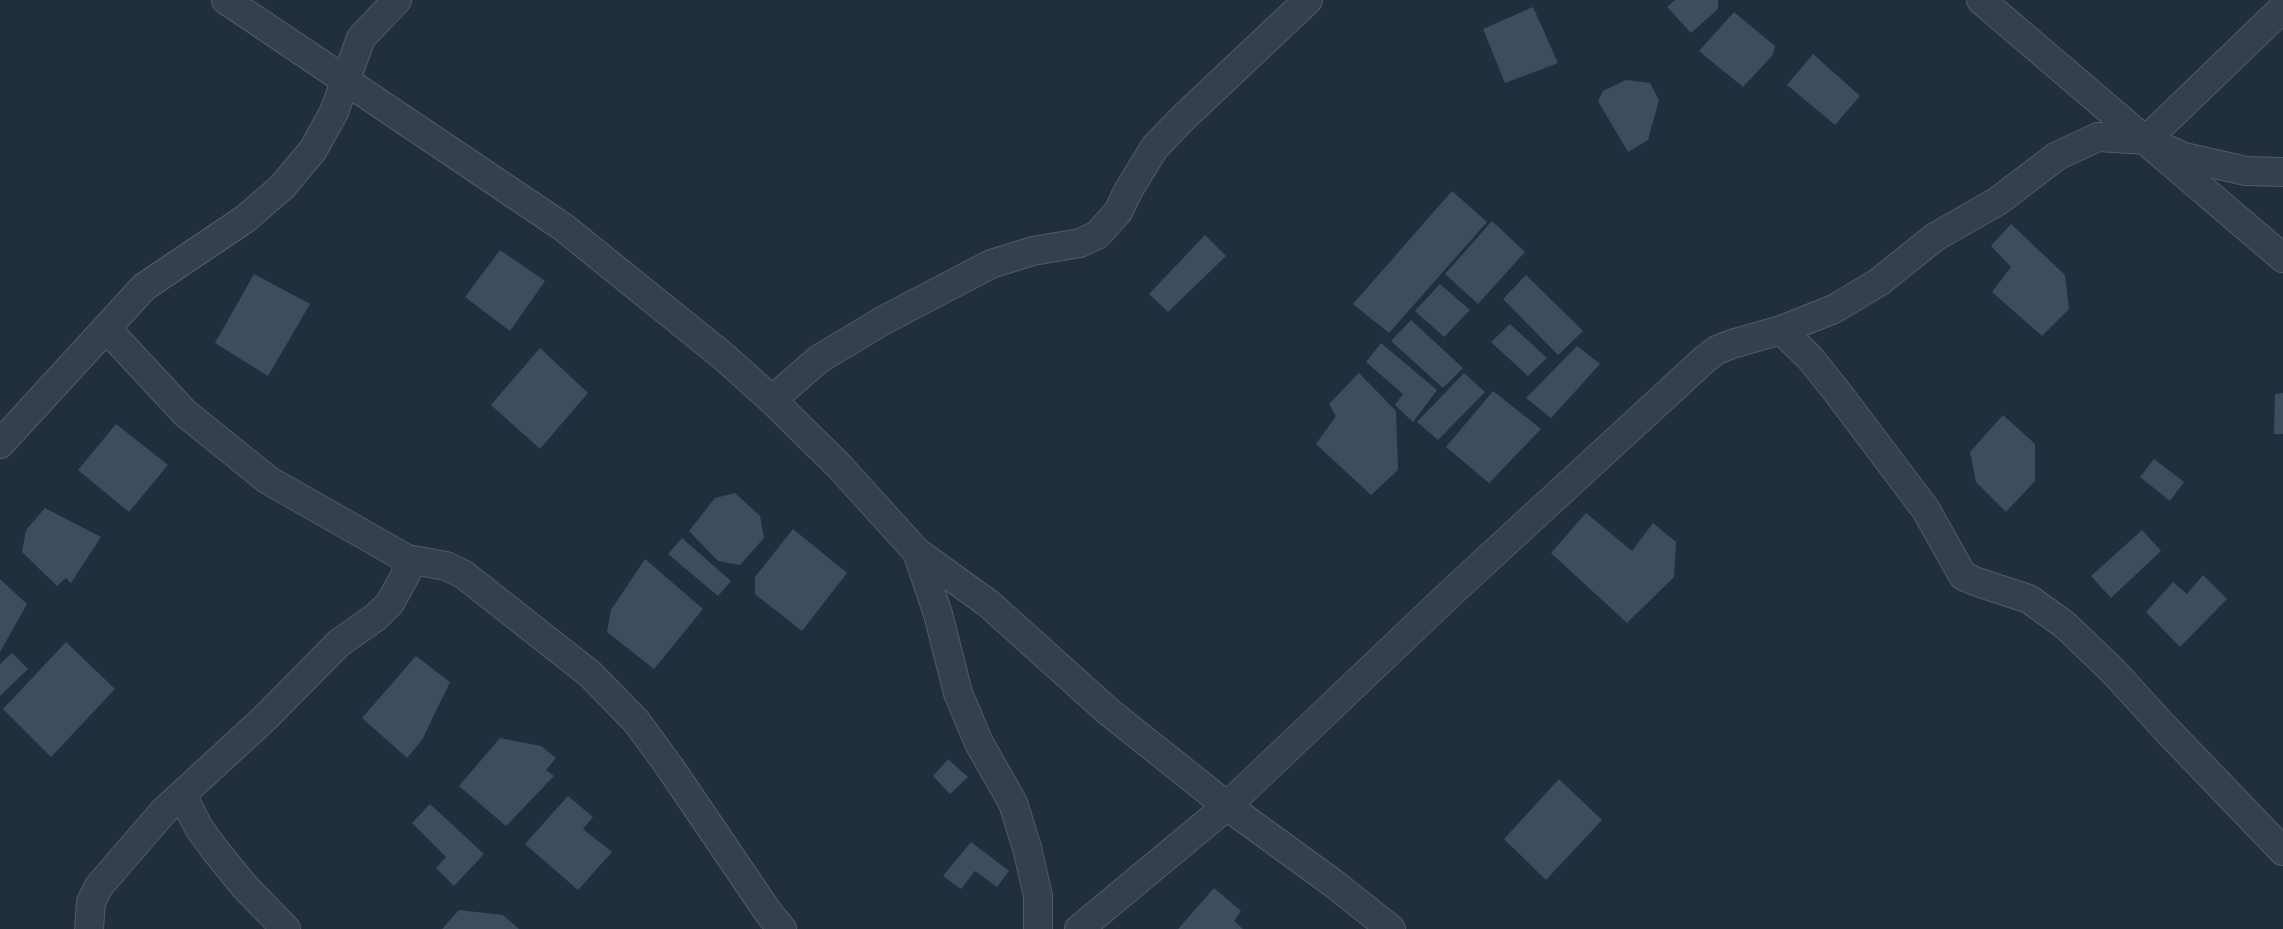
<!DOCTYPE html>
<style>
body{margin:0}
canvas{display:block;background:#202e3e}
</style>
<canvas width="2283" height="929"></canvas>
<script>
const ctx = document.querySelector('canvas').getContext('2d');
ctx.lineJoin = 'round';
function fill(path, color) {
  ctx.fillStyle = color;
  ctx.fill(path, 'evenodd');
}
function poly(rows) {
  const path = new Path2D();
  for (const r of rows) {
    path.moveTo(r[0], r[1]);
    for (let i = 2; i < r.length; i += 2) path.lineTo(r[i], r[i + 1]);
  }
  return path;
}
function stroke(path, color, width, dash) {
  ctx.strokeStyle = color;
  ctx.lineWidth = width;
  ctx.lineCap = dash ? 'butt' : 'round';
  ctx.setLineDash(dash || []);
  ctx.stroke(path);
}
const building = poly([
 [1675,0,1718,0,1718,9,1691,33,1667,7],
 [1533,7,1558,63,1505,83,1483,29],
 [1734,12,1775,46,1772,56,1743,87,1699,51],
 [1813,54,1860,96,1835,125,1787,85],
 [1626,80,1650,83,1659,100,1648,140,1628,152,1598,101,1603,91],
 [1452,191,1487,222,1389,333,1353,304],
 [1492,221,1525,252,1478,304,1445,274],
 [2011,224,2065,275,2069,309,2042,336,1992,292,2011,267,1991,246],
 [1205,235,1226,256,1168,312,1149,294],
 [500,250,545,281,510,331,465,297],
 [254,274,310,304,268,376,215,343],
 [1526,275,1583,331,1558,355,1503,299],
 [1440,284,1470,310,1444,337,1415,311],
 [1411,320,1463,368,1443,388,1391,341],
 [1510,324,1547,358,1528,376,1491,342],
 [1381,343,1437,390,1413,422,1395,405,1403,394,1366,362],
 [1577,346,1600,364,1551,418,1526,398],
 [540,348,588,393,540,449,491,405],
 [1359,373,1396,411,1398,470,1371,495,1316,444,1336,416,1329,404],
 [1464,373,1485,392,1438,440,1417,422],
 [1493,391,1541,429,1489,483,1446,447],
 [2283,393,2283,434,2274,434,2275,394],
 [2003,415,2035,444,2035,481,2006,512,1976,482,1970,452],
 [116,424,168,465,129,512,78,470],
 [2154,459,2184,482,2170,501,2140,477],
 [735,493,760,516,764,538,740,565,718,561,689,531,715,498],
 [45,508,101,537,71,583,66,578,57,586,22,552,26,530],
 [1586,513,1632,551,1653,523,1676,542,1674,577,1627,623,1551,553],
 [793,529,847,573,802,631,755,594,755,577],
 [2142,530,2161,551,2111,598,2091,576],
 [682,538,731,581,718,596,668,554],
 [645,559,703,609,654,669,607,632,611,610],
 [2203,575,2227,599,2180,647,2146,612,2173,582,2187,594],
 [0,579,27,604,0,652],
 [66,642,115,689,51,757,3,709],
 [12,653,28,669,0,696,0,664],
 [416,656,450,682,422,740,407,758,362,718],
 [500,738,541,746,556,758,546,770,554,776,506,826,459,786],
 [948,759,968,777,950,794,933,776],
 [1559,779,1602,820,1546,880,1504,839],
 [568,796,593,817,583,829,612,852,578,890,525,844],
 [430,804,484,854,454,886,436,868,446,857,412,823],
 [971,842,1009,871,997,887,975,871,961,889,943,876],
 [1214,888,1241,911,1234,921,1243,929,1178,929],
 [459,910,503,915,519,929,442,929]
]);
const minor = poly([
 [226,0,563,227,723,356,772,400,839,466,917,552,989,604,1109,712,1227,806,1333,883,1391,929],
 [1981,0,2283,258],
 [2146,140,2283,8],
 [106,328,185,413,268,480,407,559,446,566,463,574,590,674,636,721,669,766,768,912,782,929],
 [1781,330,1810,358,1838,393,1926,510,1963,576,1977,582,2029,599,2065,625,2114,672,2164,727,2283,851],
 [772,400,819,359,884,320,991,264,1033,251,1080,243,1097,235,1118,212,1128,191,1155,147,1183,118,1308,0],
 [0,444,144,287,245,219,282,187,313,150,334,112,361,38,397,0],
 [917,552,938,614,958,693,979,743,1013,803,1027,848,1038,896,1038,929],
 [182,795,199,828,215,850,245,887,286,929],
 [89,929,91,902,99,886,164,811,265,718,339,643,376,617,390,603,406,574,407,559],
 [1079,929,1227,806,1454,590,1705,359,1717,350,1732,344,1781,330,1834,309,1879,282,1935,237,1998,201,2057,156,2098,137,2146,140,2184,157,2246,171,2283,172]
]);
fill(building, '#3c4d5d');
stroke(minor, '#505b68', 30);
stroke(minor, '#35404e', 28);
</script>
